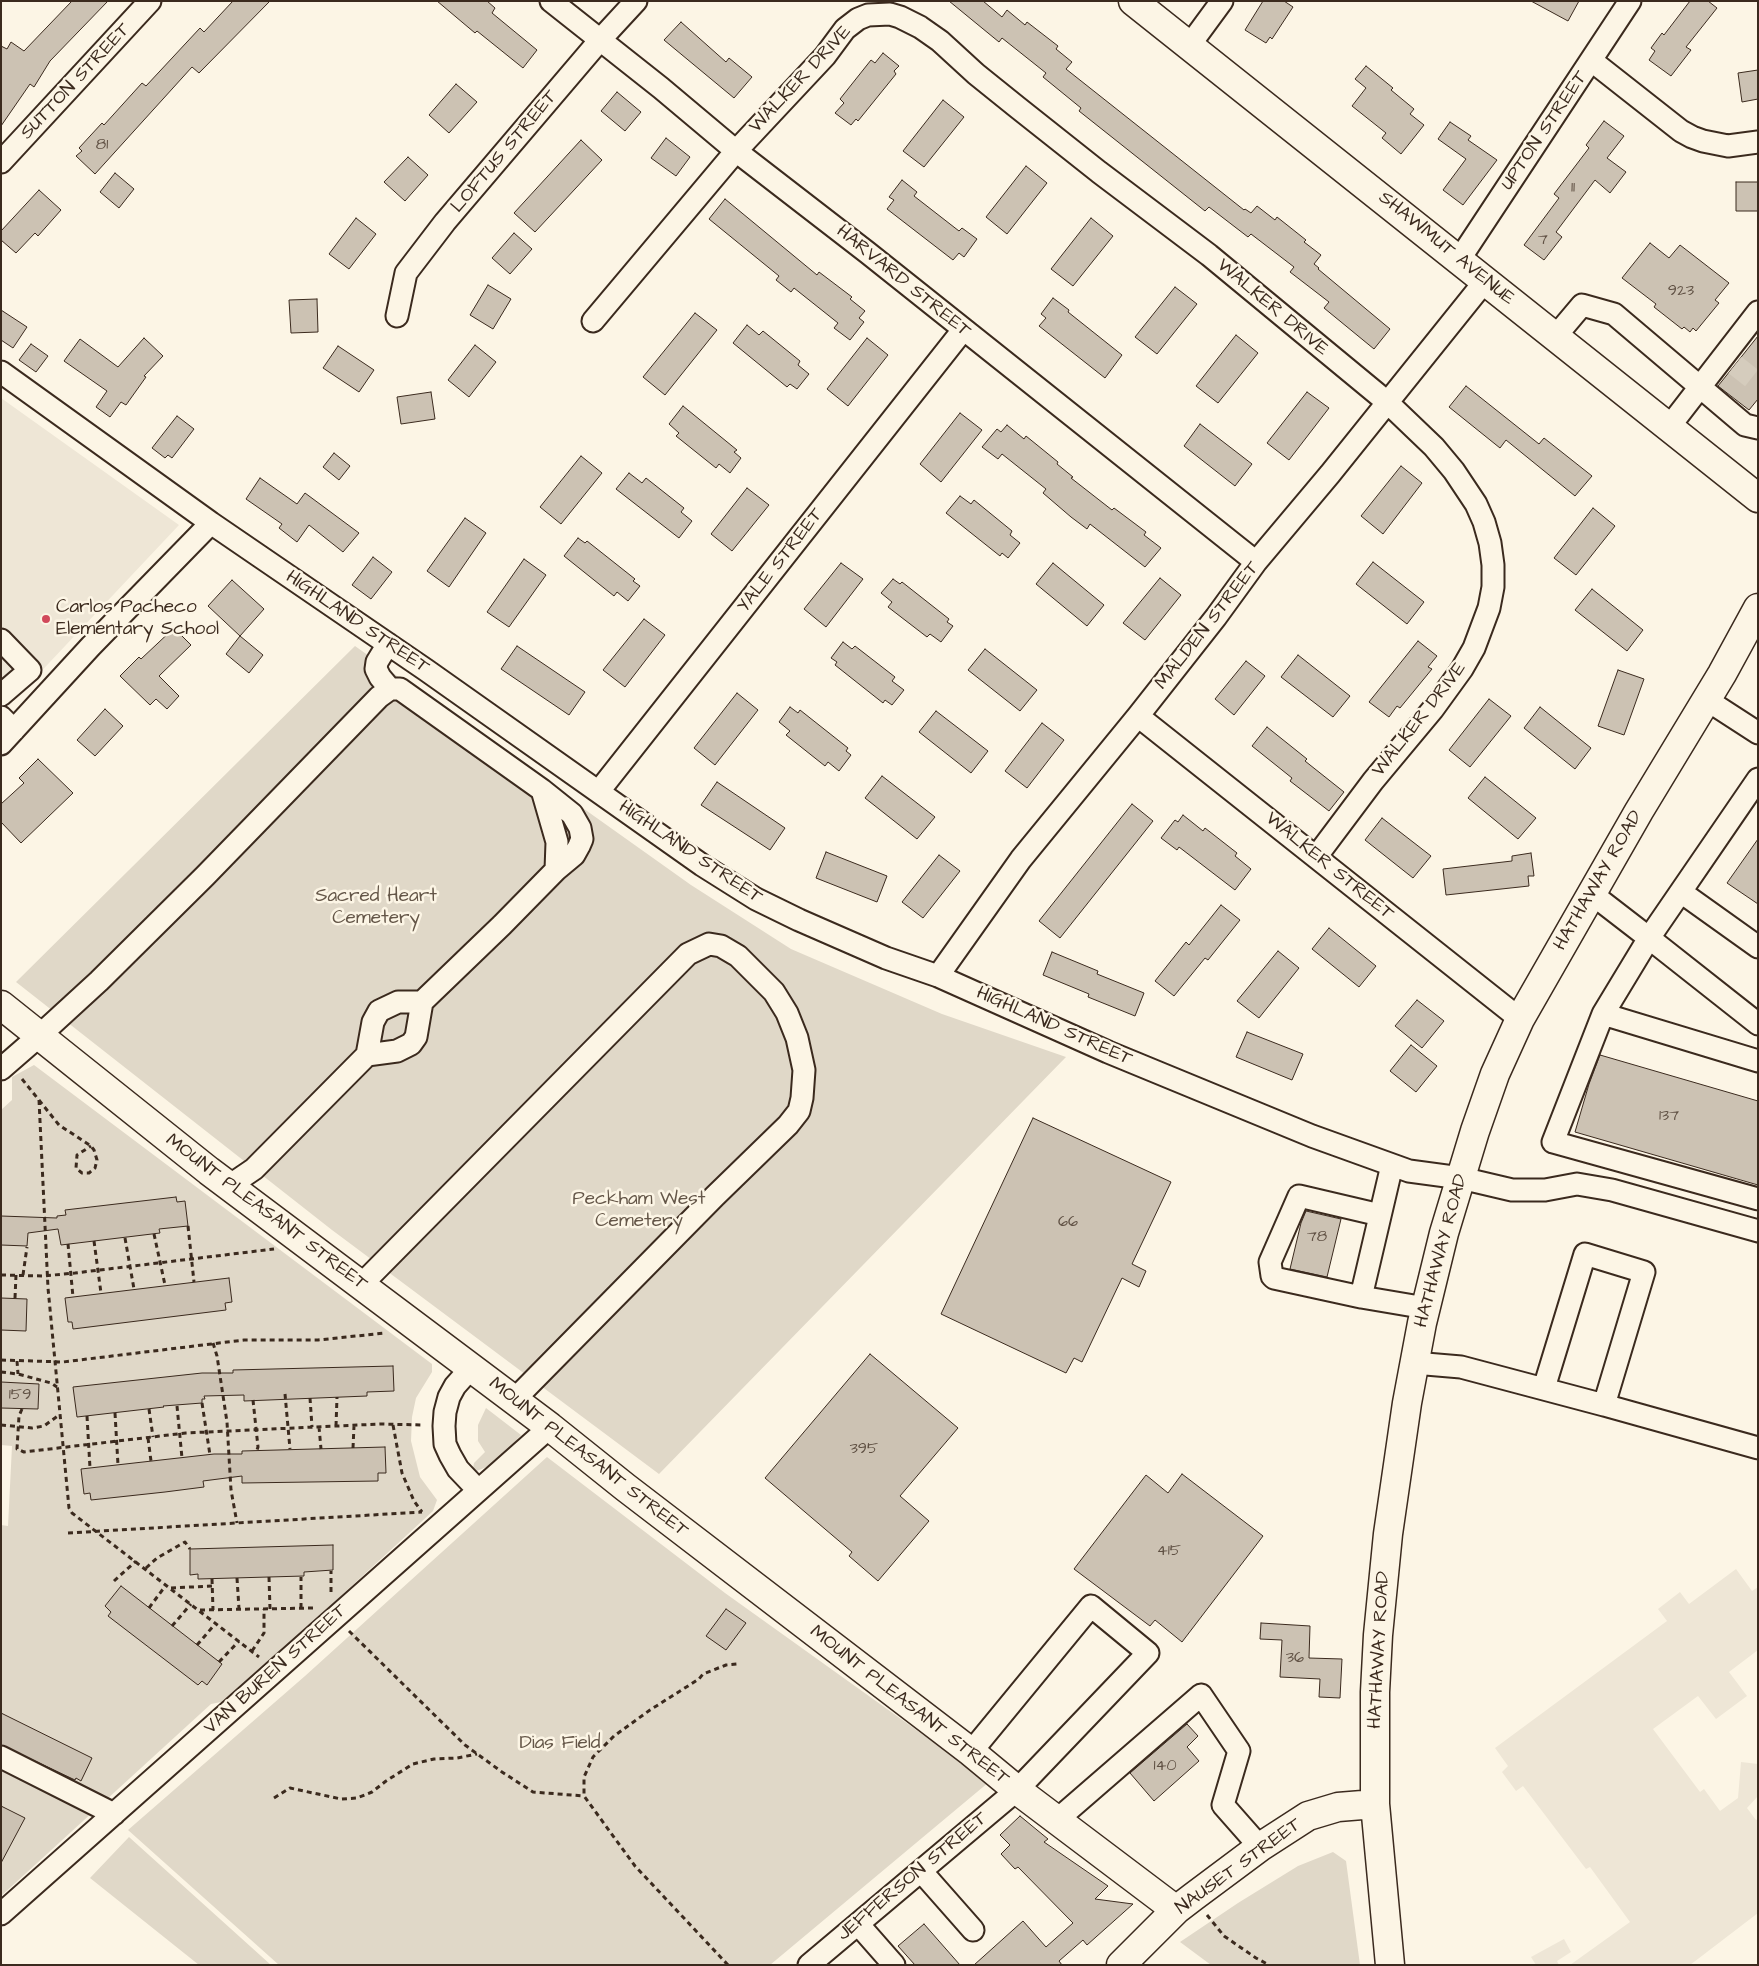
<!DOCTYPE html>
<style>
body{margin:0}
#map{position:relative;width:1759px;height:1966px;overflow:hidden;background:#fcf5e5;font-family:"Architects Daughter",sans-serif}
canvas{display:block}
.frame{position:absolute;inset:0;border:2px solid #3b2a1e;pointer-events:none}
</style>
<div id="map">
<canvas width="1759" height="1966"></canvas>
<div class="frame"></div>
</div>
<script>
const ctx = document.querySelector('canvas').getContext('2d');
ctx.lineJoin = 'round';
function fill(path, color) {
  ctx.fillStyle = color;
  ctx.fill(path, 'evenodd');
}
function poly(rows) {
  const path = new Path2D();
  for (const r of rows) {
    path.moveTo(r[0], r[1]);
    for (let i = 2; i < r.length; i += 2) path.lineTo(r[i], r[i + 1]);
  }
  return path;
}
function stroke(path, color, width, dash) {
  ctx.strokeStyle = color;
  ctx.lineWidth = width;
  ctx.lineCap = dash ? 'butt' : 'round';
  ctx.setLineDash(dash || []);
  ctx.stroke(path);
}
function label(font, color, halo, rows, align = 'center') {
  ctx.font = font + ' "Architects Daughter",sans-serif';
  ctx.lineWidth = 5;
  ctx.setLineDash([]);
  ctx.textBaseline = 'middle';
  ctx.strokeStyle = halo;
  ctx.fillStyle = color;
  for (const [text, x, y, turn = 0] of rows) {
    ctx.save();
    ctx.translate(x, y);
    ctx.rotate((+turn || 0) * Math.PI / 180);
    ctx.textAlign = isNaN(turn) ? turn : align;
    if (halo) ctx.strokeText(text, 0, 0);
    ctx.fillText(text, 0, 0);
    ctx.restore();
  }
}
const built = poly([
 [1,398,179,525,1,714],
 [1736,1569,1752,1591,1758,1587,1758,1650,1729,1672,1747,1696,1716,1719,1698,1696,1653,1729,1700,1792,1704,1789,1720,1811,1738,1798,1741,1762,1758,1764,1758,1796,1747,1808,1756,1820,1758,1819,1758,1913,1690,1965,1570,1965,1630,1922,1590,1867,1586,1869,1523,1786,1516,1791,1502,1772,1508,1766,1495,1748,1667,1621,1658,1609,1680,1592,1689,1604],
 [1564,1939,1571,1952,1557,1961,1559,1965,1536,1965,1531,1957]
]);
const green = poly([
 [355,646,691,885,791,949,942,1014,1066,1057,659,1474,332,1230,16,982],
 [34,1065,432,1364,432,1372,416,1398,412,1417,411,1441,420,1477,437,1500,433,1511,268,1663,221,1702,211,1704,1,1896,1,1525,8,1526,12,1446,1,1445,1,1110,12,1100,12,1077],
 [486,1408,521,1435,496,1463,472,1473,474,1463,485,1452,478,1441,478,1425],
 [547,1457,725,1593,989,1782,770,1965,279,1965,128,1830,305,1676],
 [129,1837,271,1965,199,1965,90,1878],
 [1333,1852,1346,1861,1360,1965,1211,1965,1180,1942,1238,1903,1298,1866]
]);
const building = poly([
 [72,1,108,1,50,61,34,87,30,84,1,126,1,46,7,49,11,42,24,51,72,1],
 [233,1,270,1,199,73,192,67,95,174,76,156,82,151,79,148,102,123,104,125,142,83,146,86,200,28,204,32,233,1],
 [437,1,487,1,495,8,492,13,537,50,523,68,477,31,475,33,437,1],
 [949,1,983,1,1002,17,1007,10,1025,25,1027,22,1058,46,1056,49,1072,62,1066,69,1244,210,1245,209,1251,213,1257,206,1275,220,1277,217,1306,240,1304,242,1321,255,1314,264,1319,268,1318,269,1390,329,1374,349,1324,308,1329,302,1290,272,1294,267,1251,234,1248,237,1209,207,1205,211,1079,111,1081,108,1043,77,1046,73,1002,38,999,42,949,1],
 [1263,1,1284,1,1293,7,1272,39,1270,37,1266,43,1245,30,1263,1],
 [1531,1,1579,1,1568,21,1531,1],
 [1690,1,1708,1,1717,8,1686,47,1691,50,1671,76,1649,60,1655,51,1651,48,1662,33,1664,35,1690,1],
 [681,22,726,62,729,58,752,77,734,98,664,40,681,22],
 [883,53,899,66,894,71,896,74,858,121,856,119,851,125,835,113,844,103,840,99,871,60,875,63,883,53],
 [1366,66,1393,88,1391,90,1414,109,1410,114,1424,125,1401,154,1382,138,1386,133,1352,106,1366,88,1355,79,1366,66],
 [1758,70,1758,99,1742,102,1738,73,1758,70],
 [456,84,477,102,449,133,429,115,456,84],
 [617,92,641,112,625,131,601,111,617,92],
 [943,100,964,117,924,167,903,151,943,100],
 [1604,121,1624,136,1607,158,1626,172,1610,193,1595,180,1556,232,1562,237,1544,260,1524,245,1559,198,1554,194,1589,148,1586,145,1604,121],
 [1450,122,1471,136,1468,140,1497,160,1463,205,1443,190,1466,159,1438,139,1450,122],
 [666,138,690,157,676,176,651,158,666,138],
 [581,140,602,160,535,232,514,213,581,140],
 [408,157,428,175,405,201,384,182,408,157],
 [1026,166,1047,183,1007,234,986,217,1026,166],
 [115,173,134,189,119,208,100,192,115,173],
 [902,180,917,192,914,196,959,231,962,228,977,239,964,257,959,253,953,260,887,209,894,200,889,197,902,180],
 [1736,182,1758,182,1758,211,1736,211,1736,182],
 [39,190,61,210,38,236,35,233,16,253,1,240,1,231,39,190],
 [725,199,817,275,819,272,852,297,850,299,865,311,859,318,864,322,850,340,834,328,838,323,794,288,791,292,776,280,779,276,709,219,725,199],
 [356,218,376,234,349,269,329,254,356,218],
 [1091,218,1113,236,1073,286,1051,269,1091,218],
 [514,233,532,249,510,274,492,258,514,233],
 [1650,243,1669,258,1680,245,1729,283,1715,300,1719,303,1696,331,1693,328,1690,332,1684,327,1682,329,1654,307,1656,304,1622,278,1650,243],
 [488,285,511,299,493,329,470,315,488,285],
 [1175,287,1197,304,1157,354,1135,337,1175,287],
 [1053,298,1069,310,1068,312,1122,355,1105,378,1039,326,1046,318,1041,314,1053,298],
 [317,299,318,332,291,333,289,300,317,299],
 [1,310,27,327,13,348,1,340,1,310],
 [695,313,717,330,665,395,643,377,695,313],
 [747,325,759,335,763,331,800,361,798,365,809,374,797,389,790,384,787,387,733,343,747,325],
 [1236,335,1258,353,1218,403,1196,386,1236,335],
 [1758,336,1758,399,1749,410,1718,386,1758,336],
 [144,338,163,356,144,376,146,377,126,405,121,402,110,417,96,407,107,391,64,361,80,339,118,367,144,338],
 [867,338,888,355,848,406,827,389,867,338],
 [31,344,48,356,36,372,19,360,31,344],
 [475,345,496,362,469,397,448,380,475,345],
 [338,346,374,370,359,392,323,368,338,346],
 [1466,386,1539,444,1544,438,1592,476,1575,496,1506,440,1500,448,1449,407,1466,386],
 [431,392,435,419,401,424,397,397,431,392],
 [1307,392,1329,408,1289,460,1267,443,1307,392],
 [683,406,737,450,734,452,741,458,730,473,719,464,716,468,676,436,679,433,669,424,683,406],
 [960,413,982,430,941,482,920,464,960,413],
 [177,416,194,429,172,458,168,455,165,458,152,448,177,416],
 [1200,424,1252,464,1235,486,1184,446,1200,424],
 [1007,425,1024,439,1026,436,1058,462,1057,464,1073,477,1071,478,1112,510,1114,508,1146,532,1144,535,1161,548,1145,567,1090,524,1087,529,1071,517,1043,493,1046,489,1002,454,998,459,982,447,997,429,1001,432,1007,425],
 [334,453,350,466,339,480,323,467,334,453],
 [581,456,602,473,561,524,540,507,581,456],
 [1401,466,1422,483,1383,534,1361,516,1401,466],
 [629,473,642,483,646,478,684,508,681,512,692,521,679,538,616,489,629,473],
 [260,478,297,504,305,493,359,533,343,552,309,525,297,542,279,528,282,524,246,499,260,478],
 [747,488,769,505,732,551,711,534,747,488],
 [960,496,971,504,974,500,1012,531,1010,535,1020,543,1008,558,1002,553,1000,556,946,513,960,496],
 [1593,508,1615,526,1576,575,1554,558,1593,508],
 [465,518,486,533,449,587,427,571,465,518],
 [578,538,585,543,587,541,635,579,633,581,640,586,628,601,617,592,614,596,564,556,578,538],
 [373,557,392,572,371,599,352,585,373,557],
 [524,559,546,575,509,627,487,612,524,559],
 [1373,562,1424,602,1407,624,1356,584,1373,562],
 [841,563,863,579,826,627,804,609,841,563],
 [1053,563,1104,605,1087,626,1036,584,1053,563],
 [1160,578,1181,595,1145,640,1123,623,1160,578],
 [893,579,900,584,902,582,949,619,947,622,953,626,941,642,930,634,927,637,888,607,892,602,881,593,893,579],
 [232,580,264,609,240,636,208,606,232,580],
 [1592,589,1643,630,1627,651,1575,610,1592,589],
 [644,619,665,635,625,687,603,670,644,619],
 [174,628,191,645,159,676,179,696,167,709,156,699,150,705,120,676,139,657,141,659,174,628],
 [240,636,263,655,249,673,226,654,240,636],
 [1418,641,1437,656,1428,667,1432,669,1400,708,1397,706,1389,717,1369,702,1418,641],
 [843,642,852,649,855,646,895,677,892,681,904,690,892,705,885,700,883,703,835,665,837,662,831,658,843,642],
 [517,646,585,692,569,715,501,669,517,646],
 [985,649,1037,690,1020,711,968,670,985,649],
 [1298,655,1350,696,1333,717,1281,677,1298,655],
 [1246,661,1265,676,1234,715,1215,699,1246,661],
 [1618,670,1644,679,1624,735,1598,726,1618,670],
 [737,693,758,710,715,765,694,748,737,693],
 [1489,699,1511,716,1470,767,1449,750,1489,699],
 [790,707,798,713,800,710,848,748,846,751,851,755,839,771,828,762,825,766,786,735,790,731,779,722,790,707],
 [1540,707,1591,748,1575,769,1524,728,1540,707],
 [105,709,123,726,95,756,77,740,105,709],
 [936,711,988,751,971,773,919,732,936,711],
 [1042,723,1064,740,1027,788,1005,771,1042,723],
 [1267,727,1307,759,1305,761,1344,792,1329,811,1290,781,1292,778,1252,746,1267,727],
 [38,759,73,793,21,843,1,822,1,804,24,783,19,778,38,759],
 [882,776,935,817,917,839,865,798,882,776],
 [1485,777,1536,818,1518,839,1468,798,1485,777],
 [717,782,785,828,770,850,701,805,717,782],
 [1132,804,1153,821,1060,938,1039,921,1132,804],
 [1183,815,1203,831,1205,828,1237,853,1235,856,1251,869,1235,890,1179,847,1177,850,1161,838,1175,820,1178,822,1183,815],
 [1382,818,1431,856,1413,878,1365,840,1382,818],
 [1758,839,1758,904,1727,883,1758,839],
 [826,852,887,876,877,902,816,878,826,852],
 [1531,853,1534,876,1528,876,1529,886,1446,895,1443,869,1512,861,1512,856,1531,853],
 [939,855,960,871,923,918,902,902,939,855],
 [1221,905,1240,920,1208,960,1205,958,1174,996,1155,981,1186,942,1189,945,1221,905],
 [1329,928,1376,966,1359,987,1312,949,1329,928],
 [1278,951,1299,968,1259,1018,1237,1001,1278,951],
 [1052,952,1098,971,1097,974,1144,993,1135,1016,1088,997,1089,994,1043,975,1052,952],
 [1417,1000,1444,1021,1422,1048,1395,1026,1417,1000],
 [1247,1032,1303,1054,1292,1080,1236,1057,1247,1032],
 [1411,1045,1437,1066,1416,1092,1390,1071,1411,1045],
 [1600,1055,1758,1101,1758,1185,1575,1132,1589,1084,1600,1055],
 [1033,1118,1171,1182,1132,1264,1146,1271,1139,1287,1122,1278,1082,1362,1074,1358,1066,1373,941,1314,1033,1118],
 [176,1197,177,1202,185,1201,188,1226,159,1229,160,1233,61,1245,58,1229,28,1233,27,1246,1,1245,1,1216,57,1218,57,1216,66,1215,65,1210,176,1197],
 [1306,1211,1341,1219,1327,1277,1290,1269,1301,1223,1306,1211],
 [229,1278,232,1302,225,1303,226,1310,73,1329,72,1322,68,1322,65,1298,229,1278],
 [1,1298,27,1299,26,1331,1,1330,1,1298],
 [870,1354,958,1428,900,1496,929,1521,878,1581,849,1556,852,1552,765,1478,870,1354],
 [393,1366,394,1391,367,1392,367,1396,244,1401,244,1395,204,1396,205,1399,202,1399,202,1403,163,1406,164,1407,77,1417,73,1387,202,1373,233,1373,233,1370,393,1366],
 [1,1382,39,1384,38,1409,1,1408,1,1382],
 [385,1447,386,1473,378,1473,378,1481,242,1483,242,1476,203,1481,204,1487,165,1492,91,1500,90,1493,84,1494,81,1469,214,1454,242,1454,242,1451,385,1447],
 [1182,1474,1263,1536,1182,1642,1155,1620,1150,1626,1074,1569,1146,1475,1168,1493,1182,1474],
 [333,1545,333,1570,304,1572,304,1576,198,1579,198,1574,190,1575,190,1549,333,1545],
 [121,1586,222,1664,207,1685,202,1681,198,1685,108,1616,111,1612,105,1606,121,1586],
 [726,1609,746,1623,726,1650,706,1636,726,1609],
 [1261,1623,1310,1626,1309,1658,1342,1659,1340,1698,1319,1697,1320,1679,1280,1677,1282,1640,1260,1639,1261,1623],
 [1,1713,92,1758,81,1781,76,1778,75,1780,1,1745,1,1713],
 [1187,1724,1198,1736,1187,1747,1199,1761,1154,1801,1130,1773,1187,1724],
 [1,1806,25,1818,1,1863,1,1806],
 [1020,1816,1048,1839,1044,1842,1108,1886,1095,1899,1133,1904,1087,1945,1083,1940,1059,1961,1062,1965,974,1965,1023,1921,1046,1947,1073,1923,1018,1867,1015,1869,1001,1854,1010,1845,1000,1835,1020,1816],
 [924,1924,960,1965,915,1965,898,1946,924,1924]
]);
const minorTunnel = poly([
 [1735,365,1758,383]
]);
const path = poly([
 [22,1079,59,1125,91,1146,94,1150,97,1160,95,1168,89,1173,82,1173,76,1168,77,1155,91,1146],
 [39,1100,48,1288,69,1508,72,1513,259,1657],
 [188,1226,194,1282],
 [154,1234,165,1285],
 [125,1238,134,1289],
 [94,1241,101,1293],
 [68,1244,73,1297],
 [1,1275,43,1276,75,1273,274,1249],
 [23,1275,27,1247],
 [15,1298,16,1275],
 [213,1343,217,1356,227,1422,231,1490,237,1523],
 [1,1360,63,1362,244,1340,318,1340,385,1333],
 [17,1361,18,1374],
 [1,1372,18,1374,51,1383,57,1387],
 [285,1394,290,1449],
 [310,1398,312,1427],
 [253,1400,258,1447,257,1450],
 [202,1403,210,1455],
 [177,1406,182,1458],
 [22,1409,19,1416,17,1449,24,1452,186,1433,380,1424,424,1425],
 [149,1409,153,1437],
 [115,1413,118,1465],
 [87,1416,90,1468],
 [1,1425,32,1428,44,1426,59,1415],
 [393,1425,402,1473,414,1501,422,1512],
 [336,1426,337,1397],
 [319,1427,321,1449],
 [148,1438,151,1461],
 [353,1448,354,1426],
 [68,1533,422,1512],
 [146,1568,157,1558,185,1542,190,1549],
 [269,1577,270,1609],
 [237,1578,239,1609],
 [212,1579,213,1610],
 [114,1581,136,1561],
 [171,1588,212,1586],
 [331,1592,331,1571],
 [149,1608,166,1585],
 [301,1608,301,1577],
 [200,1610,314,1608],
 [172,1626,191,1604],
 [349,1631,465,1745,502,1772,533,1792,584,1796],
 [197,1645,216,1623],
 [252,1651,264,1633,264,1609],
 [219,1662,239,1641],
 [274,1798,290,1788,341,1799,357,1798,372,1792,386,1781,413,1764,434,1759,457,1758,477,1754],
 [1207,1915,1224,1936,1256,1958,1269,1965],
 [728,1965,635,1866,584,1796,584,1777,593,1757,614,1736,650,1710,699,1679,703,1674,726,1665,737,1664]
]);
const minor = poly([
 [551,1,661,88,736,151,868,253,1256,562],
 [1189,46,1222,1],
 [1592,61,1681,131,1692,137,1703,141,1728,146,1758,142],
 [1,162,150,1],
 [1459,260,1630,1],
 [397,316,406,273,445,222,600,40,636,1],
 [593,321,736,151,825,56,845,29,858,19,868,15,890,14,900,17,920,27,940,41,976,74,1017,107,1099,172,1209,255,1387,402,1434,447,1454,471,1476,504,1484,522,1490,543,1493,565,1493,587,1489,608,1474,648,1462,669,1433,709,1373,781,1316,857],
 [1555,337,1582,305,1614,314,1745,425,1758,428],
 [1,372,211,523,426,670,702,865,756,899,799,920,886,958,938,976,1108,1052,1312,1136,1409,1171,1461,1178,1512,1190,1545,1190,1577,1184,1612,1190,1758,1231],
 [1669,427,1758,312],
 [1,640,30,670,1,695],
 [388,644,377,662,376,669,380,677,390,689,400,689,542,790,557,842,556,870,574,855,579,846,582,839,580,828,572,814,542,790],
 [1707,700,1758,733],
 [1138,716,1520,1019],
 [1,717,14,730],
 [1,744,91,646,211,523],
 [1758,779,1649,938,1758,1024],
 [599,791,963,330],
 [1681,892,1758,947],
 [1592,894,1649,938,1603,1014,1758,1061],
 [938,976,1021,859,1138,716,1216,617,1256,562,1330,474,1485,281],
 [422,1002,416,1037,411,1044,397,1051,367,1055,373,1022,379,1011,398,1002,422,1002,502,925,556,870],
 [1603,1014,1553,1142,1758,1199],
 [1,1069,39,1036,99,981,205,876,379,697,390,689],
 [1392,1165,1361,1297,1426,1308],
 [229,1186,254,1169,367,1055],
 [361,1285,688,954,709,944,721,946,738,956,774,992,787,1013,797,1038,804,1070,802,1098,799,1111,788,1125,715,1196,514,1400],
 [1361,1297,1274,1278,1272,1276,1270,1262,1299,1196,1380,1215],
 [1414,1363,1461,1367,1604,1405,1644,1272,1585,1254,1544,1388],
 [471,1368,455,1386,449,1397,445,1412,444,1426,445,1444,450,1455,458,1469,478,1490],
 [1604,1405,1758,1448],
 [1,1757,114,1814],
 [1058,1819,1201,1695,1239,1751,1223,1805,1260,1847],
 [921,1871,973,1930],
 [1,1914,550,1427],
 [858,1924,894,1965],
 [809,1965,1017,1790,1148,1653,1091,1606,971,1752]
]);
const major = poly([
 [1133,1,1758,498],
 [1,1005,209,1171,550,1427,625,1487,971,1752,1017,1790,1176,1910],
 [1121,1965,1176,1910,1193,1897,1260,1847,1308,1816,1338,1807,1375,1804],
 [1390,1965,1375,1804,1375,1692,1378,1635,1388,1534,1407,1403,1422,1323,1444,1233,1475,1131,1495,1074,1520,1019,1639,811,1722,674,1758,608]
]);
const markers = [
 [46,619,5,"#d1495b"]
];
const numberNames = [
 ["81",102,146],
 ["11",1573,189],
 ["7",1543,241],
 ["923",1681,292],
 ["137",1669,1117],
 ["66",1068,1223],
 ["78",1317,1238],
 ["159",20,1396],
 ["395",864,1450],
 ["415",1169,1552],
 ["36",1295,1659],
 ["140",1165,1767]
];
const streetNames = [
 ["WALKER DRIVE",801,80,-47],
 ["SUTTON STREET",76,82,-47],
 ["UPTON STREET",1545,131,-56],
 ["LOFTUS STREET",505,152,-50],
 ["SHAWMUT AVENUE",1446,249,39],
 ["HARVARD STREET",903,282,39],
 ["WALKER DRIVE",1272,308,40],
 ["YALE STREET",781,561,-52],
 ["HIGHLAND STREET",357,623,34],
 ["MALDEN STREET",1208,626,-52],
 ["WALKER DRIVE",1420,720,-52],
 ["HIGHLAND STREET",690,853,34],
 ["WALKER STREET",1329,867,39],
 ["HATHAWAY ROAD",1599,881,-60],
 ["HIGHLAND STREET",1054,1027,24],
 ["MOUNT PLEASANT STREET",266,1213,37],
 ["HATHAWAY ROAD",1442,1251,-75],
 ["MOUNT PLEASANT STREET",588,1458,38],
 ["HATHAWAY ROAD",1380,1650,-87],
 ["VAN BUREN STREET",276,1670,-42],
 ["MOUNT PLEASANT STREET",909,1706,38],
 ["NAUSET STREET",1239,1867,-36],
 ["JEFFERSON STREET",913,1877,-40]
];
const poiNames = [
 ["Carlos Pacheco",56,608],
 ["Elementary School",56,630]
];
const parkNames = [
 ["Sacred Heart",376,897],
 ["Cemetery",376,919],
 ["Peckham West",639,1200],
 ["Cemetery",639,1222],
 ["Dias Field",560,1744]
];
fill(built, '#eee6d6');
fill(green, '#e0d8c8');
fill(building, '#ccc2b3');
stroke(building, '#3b2a1e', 1);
stroke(minorTunnel, '#d5ccbd', 21, [21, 11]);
stroke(minor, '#3b2a1e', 25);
stroke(major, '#3b2a1e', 31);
stroke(path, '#3b2a1e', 3, [5, 4]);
stroke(minor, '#fcf5e5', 21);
stroke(major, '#fcf5e5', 28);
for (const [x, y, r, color] of markers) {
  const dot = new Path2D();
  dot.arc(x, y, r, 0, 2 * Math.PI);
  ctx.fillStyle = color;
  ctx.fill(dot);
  stroke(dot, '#fcf5e5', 2);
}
label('16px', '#5f5043', null, numberNames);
label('19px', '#3b2a1e', '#fcf5e5', streetNames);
label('19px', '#3b2a1e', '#fcf5e5', poiNames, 'left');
label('19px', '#645648', '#fcf5e5', parkNames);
</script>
